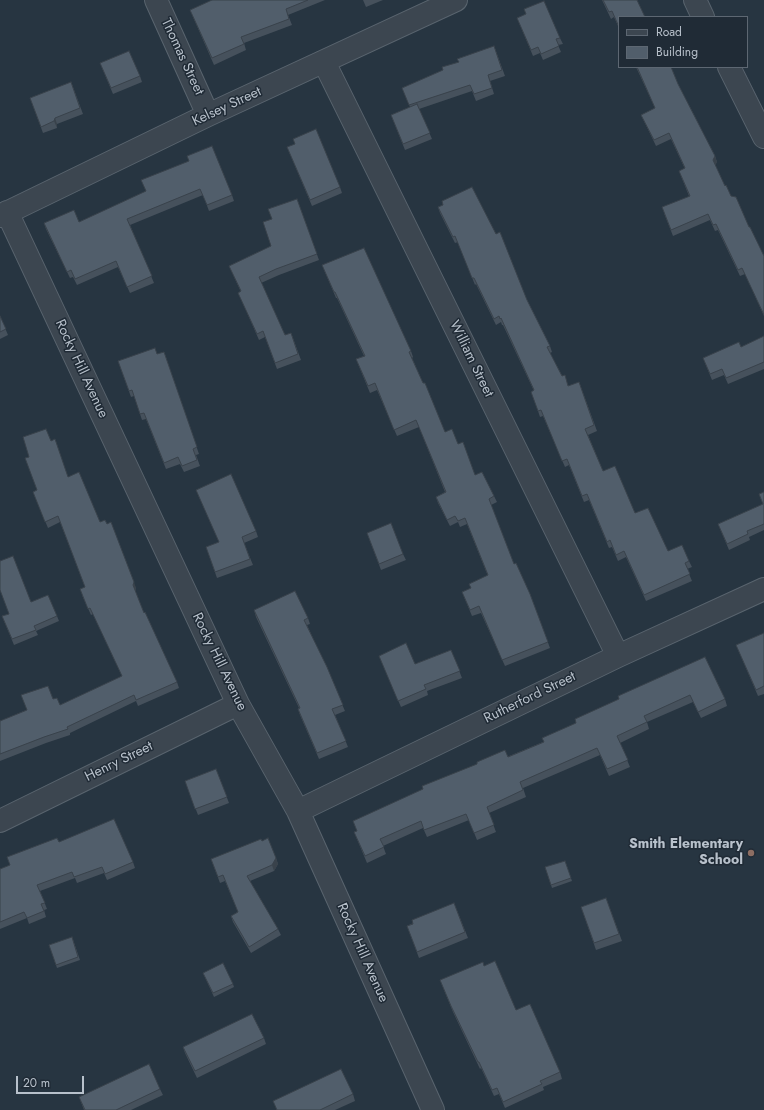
<!DOCTYPE html>
<style>
body{margin:0}
#map{position:relative;width:764px;height:1110px;overflow:hidden;background:#273541;font-family:Jost,sans-serif}
canvas{display:block}
.legend{position:absolute;left:618px;top:16px;width:130px;height:52px;box-sizing:border-box;background:#202b36;border:1px solid #5d6772;margin:0;padding:5px 7px;list-style:none;font-size:12px;color:#b8c1cb}
.legend li{display:flex;align-items:center;gap:8px;height:20px}
.legend b{width:20px;border:1px solid #5d6772}
.scale{position:absolute;left:16px;top:1076px;width:68px;height:18px;box-sizing:border-box;border:2px solid #b8c1cb;border-top:0;padding-left:5px;font-size:12px;line-height:14px;white-space:nowrap;color:#b8c1cb;-webkit-text-stroke:3px #202b36;paint-order:stroke}
</style>
<div id="map">
<canvas width="764" height="1110"></canvas>
<ul class="legend">
<li><b style="height:5px;background:#3c4650"></b>Road</li>
<li><b style="height:11px;background:#515e6b"></b>Building</li>
</ul>
<div class="scale">20 m</div>
</div>
<script>
const ctx = document.querySelector('canvas').getContext('2d');
ctx.lineJoin = 'round';
function poly(rows) {
  const path = new Path2D();
  for (const r of rows) {
    path.moveTo(r[0], r[1]);
    for (let i = 2; i < r.length; i += 2) path.lineTo(r[i], r[i + 1]);
  }
  return path;
}
function stroke(path, color, width, dash) {
  ctx.strokeStyle = color;
  ctx.lineWidth = width;
  ctx.lineCap = dash ? 'butt' : 'round';
  ctx.setLineDash(dash || []);
  ctx.stroke(path);
}
function fill(path, color) {
  ctx.fillStyle = color;
  ctx.fill(path, 'evenodd');
}
function label(font, color, halo, rows, align = 'center') {
  ctx.font = font + ' Jost,sans-serif';
  ctx.lineWidth = 3;
  ctx.setLineDash([]);
  ctx.textBaseline = 'middle';
  ctx.strokeStyle = halo;
  ctx.fillStyle = color;
  for (const [text, x, y, turn = 0] of rows) {
    ctx.save();
    ctx.translate(x, y);
    ctx.rotate((+turn || 0) * Math.PI / 180);
    ctx.textAlign = isNaN(turn) ? turn : align;
    if (halo) ctx.strokeText(text, 0, 0);
    ctx.fillText(text, 0, 0);
    ctx.restore();
  }
}
const minor = poly([
 [156,0,208,115],
 [695,0,703,17],
 [324,62,618,656],
 [729,67,764,137],
 [7,212,238,704,298,811,433,1110],
 [0,216,208,115,456,0],
 [298,811,618,656,764,589],
 [0,821,238,704]
]);
const wall = poly([
 [212,0,325,0,288,15,292,25,244,43,246,50,214,65,190,10],
 [363,0,383,0,366,7],
 [602,0,637,0,619,17,619,28,614,17,611,19],
 [524,9,560,38,563,44,558,45,561,52,543,60,540,53,533,56,517,18,526,14],
 [494,46,505,76,490,81,494,94,476,101,472,91,419,109,432,139,405,150,391,115,410,107,402,88,443,70,459,62],
 [100,63,140,76,142,82,113,94],
 [636,67,671,67,678,84,715,156,717,162,715,165,725,186,749,227,764,256,764,316,745,274,740,276,718,230,715,231,710,220,673,236,664,213,689,196,679,171,685,169,671,139,656,146,644,121,641,115,655,108],
 [71,82,83,114,57,124,57,128,43,133,30,98],
 [287,147,340,187,342,193,312,206],
 [189,161,232,195,234,201,209,211,203,195,130,225,154,283,130,293,118,267,77,285,73,277,70,278,46,229,44,223,79,222,146,192],
 [297,199,319,260,279,275,261,283,285,335,291,333,301,360,277,369,265,337,259,340,241,299,238,293,241,292,229,266,271,246,272,219],
 [442,201,527,300,550,346,552,352,550,353,562,376,569,386,579,382,597,431,588,435,603,471,635,513,668,551,689,561,692,567,687,569,692,581,646,601,626,557,618,561,612,547,609,548,589,500,584,502,569,465,565,467,543,416,540,417,538,411,534,391,503,325,502,325,501,322,496,325,476,284,475,285,458,242,455,243,440,213,438,207,443,205],
 [322,265,411,351,413,357,412,358,423,383,445,432,458,444,475,475,494,496,497,502,491,505,514,564,530,594,550,648,505,666,481,613,472,616,462,592,471,588,488,576,467,524,460,527,458,522,450,526,438,503,436,497,445,492,419,427,397,436,377,390,370,393,356,359,364,356,337,298,336,298],
 [0,316,8,335,0,339],
 [764,336,764,369,728,384,724,375,712,380,703,358,741,347],
 [164,352,199,454,196,455,200,466,184,472,180,464,166,469,146,419,142,420,134,396,131,397,118,361,157,354],
 [51,441,68,477,100,522,136,588,135,591,144,613,177,682,179,688,138,706,136,701,70,733,70,735,46,743,0,761,0,721,53,699,60,705,122,676,93,614,91,615,82,595,85,587,60,522,48,528,33,492,37,490,29,457],
 [196,490,256,531,258,537,244,543,253,565,217,578,206,547,219,542],
 [764,492,764,530,749,537,750,540,729,550,718,524,763,504,759,494],
 [367,533,403,554,406,560,381,570],
 [31,602,57,616,59,621,36,631,38,635,14,645,2,616,9,614],
 [254,610,308,618,310,624,307,625,345,711,335,715,348,747,319,759,300,715,298,709,299,708,256,617],
 [764,633,764,694,758,696,736,645],
 [451,650,462,678,427,691,428,695,401,707,379,656,415,664],
 [705,657,725,699,727,706,701,718,693,702,647,722,649,729,620,743,630,767,609,776,600,755,523,788,526,797,489,813,496,832,477,840,469,820,427,837,423,828,383,846,386,854,367,863,354,832,357,831,353,821,543,742,576,723,619,699],
 [216,769,229,803,198,815,185,781],
 [262,841,276,858,278,864,274,871,250,881,278,929,281,935,251,953,233,922,231,916,238,912,225,881,220,883,211,859],
 [59,842,133,862,135,868,107,880,104,873,77,883,75,878,40,891,47,909,44,910,46,917,29,924,27,918,0,929,0,869,10,865,7,857],
 [565,861,572,881,552,888,545,867],
 [606,898,622,941,596,950,581,907],
 [454,903,468,938,419,958,407,926],
 [72,937,80,960,57,968,49,945],
 [484,966,560,1072,562,1079,543,1087,544,1090,505,1108,499,1094,494,1096,481,1068,480,1069,453,1012,440,980],
 [203,973,233,984,234,987,214,997],
 [264,1038,266,1044,197,1078,185,1053,183,1047],
 [160,1089,163,1095,131,1110,84,1110,79,1097],
 [353,1094,355,1101,335,1110,277,1110,273,1101]
]);
const shadedWall = poly([
 [55,118,57,124,57,128,54,121],
 [715,156,717,162,715,166,713,160],
 [134,582,136,588,135,591,133,585],
 [276,858,278,864,274,871,272,865]
]);
const building = poly([
 [212,0,308,0,286,9,289,19,241,37,244,44,212,58,190,10,212,0],
 [603,0,637,0,645,17,619,17,619,27,612,11,609,12,603,0],
 [544,1,560,38,556,39,559,46,541,54,538,47,531,50,517,18,526,14,524,9,544,1],
 [494,46,502,70,488,75,492,88,474,94,470,85,409,105,402,88,443,70,442,67,459,62,457,59,494,46],
 [129,51,140,76,111,88,100,63,129,51],
 [637,67,671,67,678,84,715,156,713,160,725,186,726,185,731,196,736,197,749,227,750,227,764,256,764,315,742,268,738,270,716,224,713,225,708,214,671,230,662,207,690,196,679,171,685,168,669,133,654,140,641,115,655,108,637,67],
 [71,82,80,108,55,118,54,121,41,127,30,98,71,82],
 [417,104,430,133,403,144,391,115,417,104],
 [316,129,340,187,310,200,287,147,295,144,293,139,316,129],
 [212,146,232,195,207,205,200,189,127,219,152,276,127,287,116,261,75,279,71,270,67,272,44,223,74,210,79,222,146,191,141,180,189,161,187,156,212,146],
 [472,187,496,234,500,232,527,300,550,346,547,347,562,376,565,375,568,386,579,382,594,425,585,429,603,471,615,466,635,513,648,508,668,551,682,545,689,561,685,563,690,574,644,595,624,551,616,555,610,540,607,542,587,494,582,496,567,459,562,461,541,410,538,411,531,392,534,390,501,318,500,319,499,316,494,319,474,278,472,278,455,236,453,237,438,207,443,205,442,201,472,187],
 [297,199,317,254,276,269,259,277,285,335,291,333,298,354,275,363,263,331,257,334,238,293,241,291,229,266,271,246,263,222,272,219,268,209,297,199],
 [364,248,411,351,409,352,423,383,425,383,445,432,452,429,458,444,463,442,475,475,482,472,494,496,489,499,514,564,516,563,530,594,548,642,502,660,479,606,470,610,462,592,471,588,469,584,488,575,465,518,458,521,455,516,447,520,436,497,446,492,416,420,394,430,375,383,368,386,356,359,365,356,335,292,334,292,322,265,364,248],
 [0,316,6,329,0,332,0,316],
 [764,336,764,362,726,378,722,369,710,374,703,358,739,342,741,347,764,336],
 [155,348,157,354,164,352,197,447,193,449,197,460,182,466,178,457,164,463,144,413,140,414,132,390,129,391,118,361,155,348],
 [46,429,51,441,55,439,68,477,79,472,100,522,105,520,107,524,111,522,134,582,133,585,144,613,145,612,177,682,136,700,134,695,67,727,68,729,44,737,0,754,0,721,27,710,21,695,48,686,53,699,57,698,60,705,122,676,90,608,88,609,80,589,85,587,58,516,45,522,33,492,37,490,25,458,29,457,23,437,46,429],
 [231,474,256,531,242,537,250,559,215,572,206,547,219,542,196,490,231,474],
 [764,492,764,524,747,531,748,534,727,544,718,524,763,504,759,494,764,492],
 [391,523,403,554,379,564,367,533,391,523],
 [13,556,31,602,48,595,57,616,34,626,36,630,12,639,2,616,9,614,0,590,0,561,13,556],
 [295,591,308,618,304,620,327,667,343,705,332,709,346,741,317,753,298,709,300,708,254,610,295,591],
 [764,633,764,686,756,690,736,645,764,633],
 [406,643,415,664,451,650,460,671,424,685,426,689,398,701,379,656,406,643],
 [705,657,725,699,698,712,690,695,644,716,647,722,617,736,628,760,607,769,597,748,520,782,523,790,487,807,494,825,474,833,466,814,424,830,421,821,380,839,384,847,365,856,354,832,357,831,353,821,423,789,422,786,477,764,477,762,505,750,508,757,544,742,542,738,576,723,575,719,619,699,618,696,705,657],
 [216,769,227,797,195,809,185,781,216,769],
 [114,819,133,862,105,874,102,867,74,877,72,872,37,885,45,903,41,904,44,911,27,918,24,912,0,922,0,869,10,865,7,857,57,838,59,842,114,819],
 [268,838,276,858,272,865,247,876,278,929,249,947,231,916,238,912,223,875,218,877,211,859,261,839,262,841,268,838],
 [565,861,571,878,551,885,545,867,565,861],
 [606,898,619,934,594,943,581,907,606,898],
 [454,903,465,932,417,952,407,926,413,924,412,920,454,903],
 [72,937,78,957,56,965,49,945,72,937],
 [495,961,516,1010,530,1004,560,1072,540,1081,542,1084,503,1102,497,1088,492,1090,479,1062,478,1062,451,1006,440,980,483,962,484,966,495,961],
 [223,963,233,984,213,993,203,973,223,963],
 [252,1014,264,1038,195,1071,183,1047,252,1014],
 [149,1064,160,1089,116,1110,85,1110,79,1097,149,1064],
 [341,1069,353,1094,320,1110,277,1110,273,1101,341,1069]
]);
const markers = [
 [751,853,4,"#8d6e63"]
];
const streetNames = [
 ["Thomas Street",182,57,65],
 ["Kelsey Street",227,107,-25],
 ["William Street",471,359,64],
 ["Rocky Hill Avenue",81,369,65],
 ["Rocky Hill Avenue",219,662,64],
 ["Rutherford Street",530,698,-26],
 ["Henry Street",119,762,-26],
 ["Rocky Hill Avenue",362,953,66]
];
const poiNames = [
 ["Smith Elementary",743,845],
 ["School",743,861]
];
stroke(minor, '#59646e', 24);
stroke(minor, '#3c4650', 22);
fill(wall, '#46515c');
fill(shadedWall, '#39424b');
fill(building, '#515e6b');
stroke(building, '#39424b', 1);
for (const [x, y, r, color] of markers) {
  const dot = new Path2D();
  dot.arc(x, y, r, 0, 2 * Math.PI);
  ctx.fillStyle = color;
  ctx.fill(dot);
  stroke(dot, '#202b36', 1.5);
}
label('14px', '#b8c1cb', '#202b36', streetNames);
label('bold 14px', '#b8c1cb', '#202b36', poiNames, 'right');
</script>
